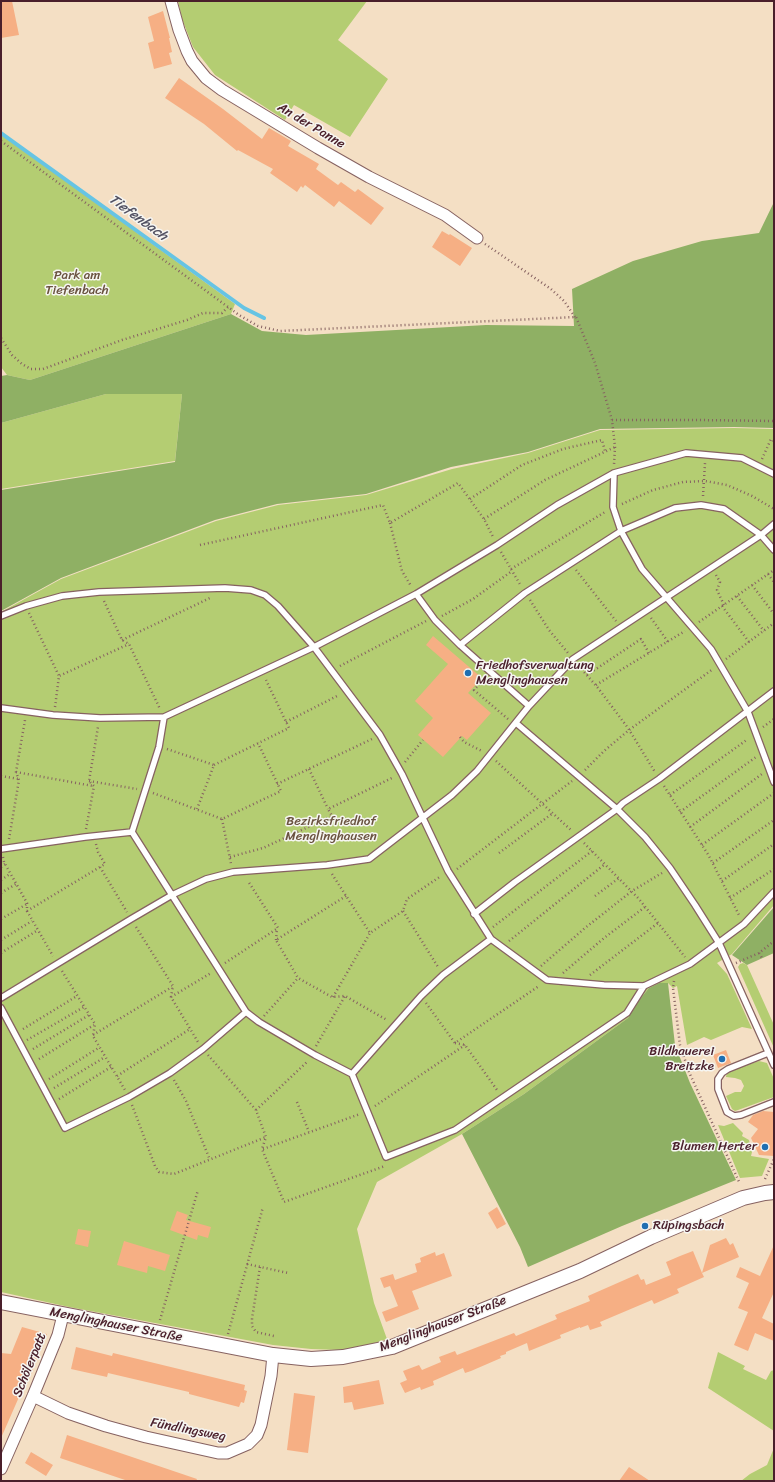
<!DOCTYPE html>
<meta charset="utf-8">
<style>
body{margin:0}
#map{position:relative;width:775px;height:1482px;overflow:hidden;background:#f4dfc4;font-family:Sriracha,sans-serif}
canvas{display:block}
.frame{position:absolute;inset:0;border:2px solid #4a1f2b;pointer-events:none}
</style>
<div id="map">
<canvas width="775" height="1482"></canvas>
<div class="frame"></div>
</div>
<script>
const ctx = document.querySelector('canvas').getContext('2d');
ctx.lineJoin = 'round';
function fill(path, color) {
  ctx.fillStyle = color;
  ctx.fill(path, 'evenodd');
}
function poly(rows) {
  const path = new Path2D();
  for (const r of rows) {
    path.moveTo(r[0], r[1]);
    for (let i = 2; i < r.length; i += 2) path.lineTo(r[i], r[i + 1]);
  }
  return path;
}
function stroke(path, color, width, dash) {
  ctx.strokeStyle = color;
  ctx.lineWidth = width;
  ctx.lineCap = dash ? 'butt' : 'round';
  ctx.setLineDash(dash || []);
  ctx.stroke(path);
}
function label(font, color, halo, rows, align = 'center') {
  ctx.font = font + ' Sriracha,sans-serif';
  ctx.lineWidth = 3;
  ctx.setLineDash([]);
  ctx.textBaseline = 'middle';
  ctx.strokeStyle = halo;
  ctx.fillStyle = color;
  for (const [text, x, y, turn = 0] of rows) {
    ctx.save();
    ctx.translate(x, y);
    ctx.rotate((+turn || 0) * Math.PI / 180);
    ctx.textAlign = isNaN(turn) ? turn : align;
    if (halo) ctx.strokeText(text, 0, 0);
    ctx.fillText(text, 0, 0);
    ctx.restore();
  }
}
const green = poly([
 [178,1,367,1,338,40,388,79,350,137,294,105,285,120,215,75,193,47,182,19],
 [1,134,235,304,231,314,30,380,7,375,1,367],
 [106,394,182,394,175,461,1,489,1,423],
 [734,428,774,429,774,905,732,954,717,963,727,974,752,1029,742,1027,711,1040,704,1037,687,1045,677,986,673,988,668,983,659,983,649,988,640,999,628,1018,524,1094,462,1134,377,1182,357,1229,374,1303,387,1339,365,1346,340,1350,311,1349,273,1345,69,1307,1,1292,1,612,61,579,216,521,278,505,366,495,452,469,528,453,600,430],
 [743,963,747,965,774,1025,774,1048,738,967,740,964],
 [759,1061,767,1063,774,1079,774,1097,738,1110,735,1111,732,1109,726,1096,735,1092,741,1092,744,1086,741,1080,735,1078,726,1077,726,1076,729,1071],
 [733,1123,743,1133,742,1136,749,1140,752,1152,751,1156,769,1159,762,1176,740,1178,718,1125,724,1126],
 [718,1352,745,1366,743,1369,766,1380,771,1371,774,1370,774,1431,708,1388],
 [774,1448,774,1481,741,1481,750,1474,767,1465]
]);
const forest = poly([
 [774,202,774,428,734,427,600,429,528,452,451,467,366,494,277,504,215,520,61,578,1,611,1,490,175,462,182,394,106,394,1,423,1,376,7,375,30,380,231,314,262,331,306,335,486,325,574,326,572,289,633,261,702,241,759,233],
 [774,907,774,953,747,965,732,955],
 [659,983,668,983,675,1045,690,1083,736,1180,622,1226,528,1267,520,1247,462,1134,524,1094,628,1018,640,999,649,988]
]);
const stream = poly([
 [1,133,244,308,264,318]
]);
const building = poly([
 [1,1,12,1,19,35,1,38],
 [163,11,170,38,169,38,172,52,169,53,172,64,154,69,148,43,154,41,148,17],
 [179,78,223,109,262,139,269,128,291,141,288,146,319,164,316,169,338,185,341,182,355,192,358,189,384,208,371,225,339,201,334,207,305,185,303,188,301,186,297,192,270,173,273,169,238,150,237,151,204,124,165,98],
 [442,231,449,235,450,234,472,248,460,266,432,247],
 [433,636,482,678,468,693,491,713,467,740,462,736,443,757,418,735,433,718,415,701,448,664,426,645],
 [726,1050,731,1063,718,1068,713,1055],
 [763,1111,774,1112,774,1156,759,1155,751,1138,758,1129,748,1122,753,1115],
 [497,1207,506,1224,497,1229,488,1213],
 [177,1211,188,1215,186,1220,211,1227,208,1238,198,1235,197,1240,170,1230],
 [78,1229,91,1231,88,1247,75,1244],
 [726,1238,730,1245,733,1243,739,1257,702,1273,704,1277,677,1289,679,1293,654,1304,652,1300,600,1322,602,1326,590,1330,588,1325,580,1328,580,1327,560,1335,561,1338,529,1351,527,1343,506,1352,506,1354,500,1356,501,1358,471,1371,465,1373,463,1368,433,1381,434,1385,421,1390,420,1387,405,1393,400,1383,407,1380,403,1371,419,1365,422,1370,441,1362,439,1357,455,1351,457,1355,514,1333,516,1336,557,1319,555,1315,590,1301,588,1296,638,1274,641,1280,644,1279,646,1285,671,1275,666,1262,680,1256,693,1251,702,1273,710,1245],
 [124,1241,170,1255,165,1271,148,1266,147,1273,117,1265],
 [774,1245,774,1292,762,1318,774,1324,774,1341,755,1333,748,1351,734,1345,748,1312,738,1308,749,1283,736,1277,740,1267,760,1276],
 [435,1252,436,1256,444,1253,452,1276,412,1291,419,1309,386,1322,382,1312,398,1306,390,1286,384,1288,380,1278,393,1274,395,1280,417,1272,415,1264,421,1262,420,1258],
 [22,1327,47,1334,27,1384,20,1397,19,1397,1,1438,1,1353,11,1354],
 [76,1347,112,1356,113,1353,245,1385,244,1390,247,1391,244,1403,241,1402,239,1407,189,1394,189,1392,108,1373,107,1377,71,1369],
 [379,1380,384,1404,354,1410,352,1402,344,1403,343,1387],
 [294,1393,315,1396,308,1453,287,1450],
 [67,1435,197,1479,196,1481,128,1481,60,1458],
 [31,1452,53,1465,46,1476,25,1463],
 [629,1467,650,1481,619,1481]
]);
const path = poly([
 [1,141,239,315,258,326,280,331,576,317,595,363,612,420,615,447,614,465],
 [485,244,551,289,564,301,575,317],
 [1,338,12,355,22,364,31,369,43,369,122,340,187,320,203,313,222,313,228,307],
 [612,420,698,420,774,421],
 [762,459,771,439,774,441],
 [703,496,705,463],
 [470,499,522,465,563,449,602,440,605,451],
 [622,504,653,490,683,482,705,481,727,485,752,496,774,509],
 [484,519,545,480,615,447],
 [390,523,402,571,411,586],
 [200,545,383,505,390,523,458,483,484,519,493,537],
 [501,552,521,586],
 [511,569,605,512],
 [576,570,616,621],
 [768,574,774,582],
 [716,575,720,582,717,590,724,605],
 [752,585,774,614],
 [737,596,764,631],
 [530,600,549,630,568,653],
 [104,601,122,640,129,644,160,709],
 [722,606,749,642],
 [29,613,59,676],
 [442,616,473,599,512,571],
 [651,618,668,642],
 [699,622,774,570],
 [122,640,210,598],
 [726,659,774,623],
 [340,666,426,621],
 [579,666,598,688,628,728,655,772],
 [587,675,641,639,649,653],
 [485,678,474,690,508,719],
 [596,685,685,631],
 [55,707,59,676,129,644],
 [286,722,339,695],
 [763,727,774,719],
 [460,737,464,742,482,751],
 [167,749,214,765,197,809],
 [496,761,572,831],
 [405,762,423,740],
 [214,765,289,728,266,680],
 [309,769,328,809],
 [585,770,604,751,629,730,713,669],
 [16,772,93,786],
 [1,776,19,779],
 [89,781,137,789],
 [277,784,372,739],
 [664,786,709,856,740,917],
 [153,793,222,819,281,791,258,743],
 [670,795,748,739],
 [680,812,756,757],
 [222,819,231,864],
 [690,827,762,774],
 [86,829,94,786,89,781,98,727],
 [9,839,19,780,16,772,25,720],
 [584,843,639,899,685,957],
 [96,844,98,852,105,864,100,867,127,912],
 [702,845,774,793],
 [499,853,553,813],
 [3,857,4,862,27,903,27,911,53,956],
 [230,857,263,848,332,816,328,809,394,777],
 [713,863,774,820],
 [1,867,5,864],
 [457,869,572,781],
 [332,874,370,933,403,911,407,899,441,876],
 [1,880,10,874],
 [722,881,774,844],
 [1,893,16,884],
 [346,896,276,940,298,978,332,997,345,996,387,1020],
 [595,896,619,878],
 [730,898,774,869],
 [27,911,100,867],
 [403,911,438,967],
 [1,919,27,904],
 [136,927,173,986,171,997,198,1042],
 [493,927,592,851],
 [1,940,32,921],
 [276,940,277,929],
 [509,941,605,864],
 [1,953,38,930],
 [759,953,762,958],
 [225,963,278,928,248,881],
 [736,963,759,953,774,941],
 [541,966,585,928,632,891,662,873],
 [62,971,95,1024,93,1036,125,1090],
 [563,973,604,938,645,907],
 [590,975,658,923],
 [674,981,673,988,680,1045,689,1072,740,1184],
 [171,997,211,973],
 [333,997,370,933],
 [426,1003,455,1043,539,986],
 [264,1016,298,978],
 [23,1029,77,996],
 [93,1035,172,987],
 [27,1040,84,1007],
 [455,1043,465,1045,497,1090],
 [316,1046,345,996],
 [33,1049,89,1015],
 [208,1055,256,1110,266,1137,262,1149,284,1202,385,1166],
 [39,1059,94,1025],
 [117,1076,190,1029],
 [49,1079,100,1047],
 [174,1080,186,1101,210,1160],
 [54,1088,105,1057],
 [59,1099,111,1067],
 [297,1102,309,1132],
 [132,1105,155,1166,159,1172,174,1174,266,1137],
 [375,1106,465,1045],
 [256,1110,308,1061],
 [263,1149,360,1114],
 [765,1179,774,1159],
 [247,1264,288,1273],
 [260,1267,252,1319,252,1326,256,1332,274,1336],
 [160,1320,198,1190],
 [228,1334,263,1207]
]);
const service = poly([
 [614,473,613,507,621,531,642,569,711,649,748,712,774,782],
 [416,594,435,620,460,645,529,706],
 [1,616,26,606,62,596,99,592,225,588,251,590,265,595,278,606,314,647,380,735,402,774,448,871,491,939,547,980,604,985,644,986,690,964,744,924,774,892],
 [460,645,525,593,621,531,675,508,701,505,724,509,761,535,774,550],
 [1,708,53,715,100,718,164,717,314,647,416,594,497,545,557,505,614,473,686,453,742,458,774,474],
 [164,717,159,747,132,832,246,1012,259,1022,315,1055,352,1074,386,1157,455,1130,627,1013,644,986],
 [516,723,617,809,645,837,670,868,695,905,719,943,774,1065],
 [1,849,85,837,132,832],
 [474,914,515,882,617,809,623,803,659,779,774,691],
 [1,998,131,919,172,895,206,879,233,872,327,865,369,859,452,795,477,771,529,706,573,659,761,535,774,524],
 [1,1008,65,1128,129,1097,170,1073,203,1049,246,1012],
 [768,1053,728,1069,722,1073,718,1079,718,1089,727,1112,734,1116,741,1115,774,1102],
 [352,1074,421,996,443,975,491,939]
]);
const minor = poly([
 [171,1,179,30,187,51,192,61,206,78,222,90,318,148,369,177,445,215,477,238],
 [33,1396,68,1413,106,1426,146,1437,218,1453,227,1453,248,1444,257,1435,261,1425,271,1376,273,1355],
 [1,1469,33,1396,58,1335,63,1315]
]);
const tertiary = poly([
 [1,1302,273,1355,311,1359,343,1357,392,1347,580,1271,651,1237,743,1198,765,1193,774,1192]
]);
const markers = [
 [468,673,4,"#1f6fb2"],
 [722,1059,4,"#1f6fb2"],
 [765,1147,4,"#1f6fb2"],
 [645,1226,4,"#1f6fb2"]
];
const streetNames = [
 ["An der Panne",311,126,31],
 ["Menglinghauser Straße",443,1324,-21],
 ["Menglinghauser Straße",116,1325,11],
 ["Schölerpatt",30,1365,-68],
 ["Fündlingsweg",188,1430,11]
];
const parkNames = [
 ["Park am",77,276],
 ["Tiefenbach",77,291],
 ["Bezirksfriedhof",331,822],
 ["Menglinghausen",331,837]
];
const poiNames = [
 ["Friedhofsverwaltung",476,666],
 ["Menglinghausen",476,681],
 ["Bildhauerei",714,1052,"right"],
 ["Breitzke",714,1067,"right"],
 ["Blumen Herter",757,1147,"right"],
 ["Rüpingsbach",653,1226]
];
const waterNames = [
 ["Tiefenbach",138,218,36]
];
fill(green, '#b4cd72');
fill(forest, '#8fb064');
stroke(stream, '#66c4e4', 4);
fill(building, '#f6af84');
stroke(service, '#866261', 8);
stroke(minor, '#866261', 13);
stroke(tertiary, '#866261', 16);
stroke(path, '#866261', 2.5, [1, 3]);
stroke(service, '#fff', 5.5);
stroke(minor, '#fff', 11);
stroke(tertiary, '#fff', 14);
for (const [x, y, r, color] of markers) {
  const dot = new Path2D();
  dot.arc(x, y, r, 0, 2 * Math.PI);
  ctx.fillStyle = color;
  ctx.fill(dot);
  stroke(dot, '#f6f6f2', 1.5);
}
label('13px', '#4a1f2b', '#f6f6f2', streetNames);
label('13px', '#6a5340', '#f6f6f2', parkNames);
label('13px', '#4a1f2b', '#f6f6f2', poiNames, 'left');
label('italic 14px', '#525162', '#f6f6f2', waterNames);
</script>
